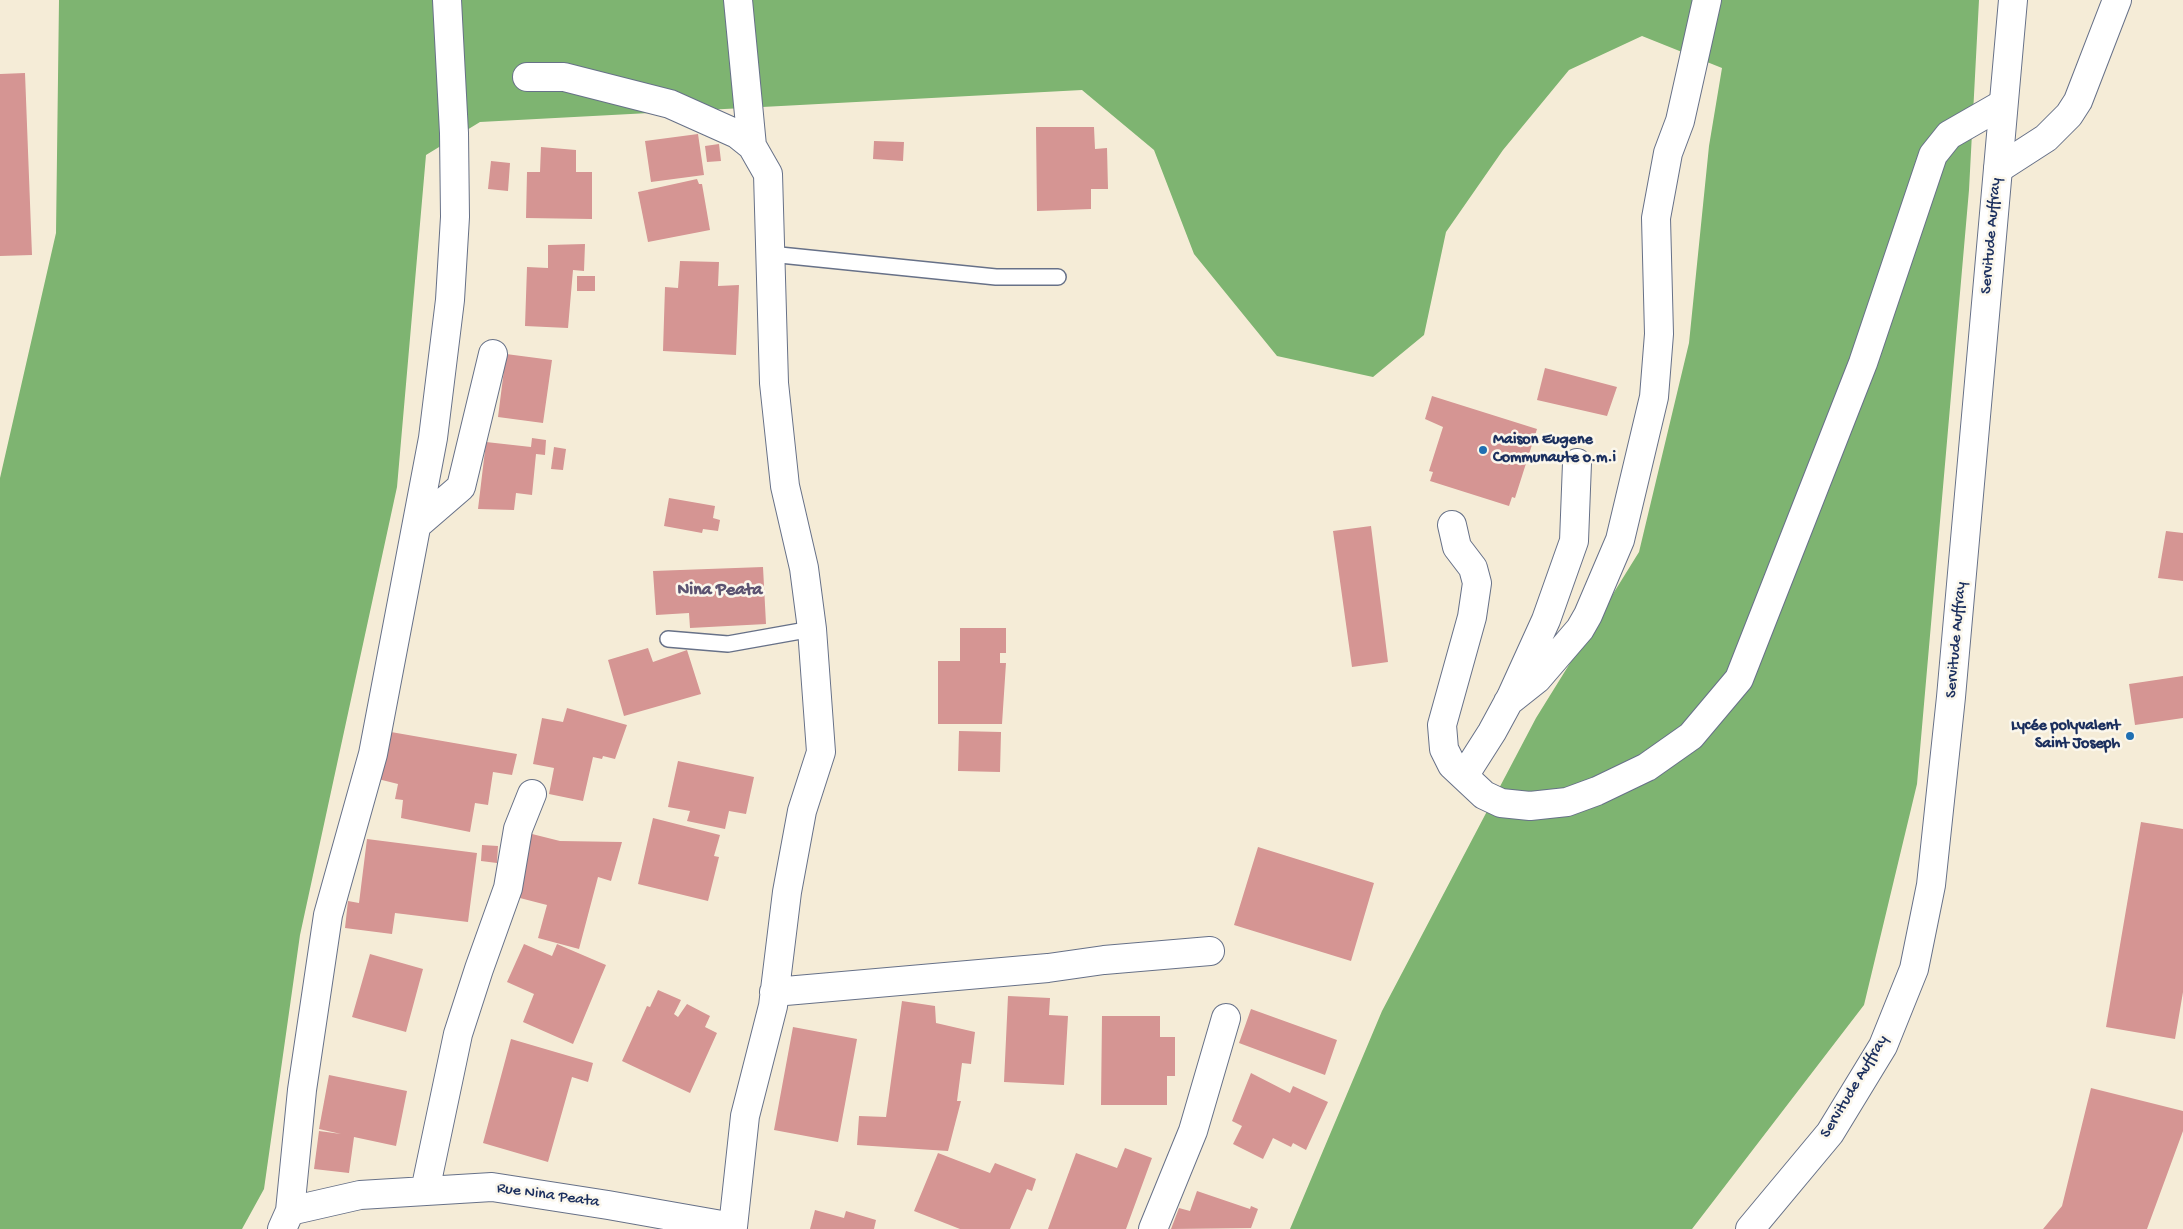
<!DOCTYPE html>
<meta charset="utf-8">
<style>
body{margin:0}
canvas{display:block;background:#f5ecd7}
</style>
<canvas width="2183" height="1229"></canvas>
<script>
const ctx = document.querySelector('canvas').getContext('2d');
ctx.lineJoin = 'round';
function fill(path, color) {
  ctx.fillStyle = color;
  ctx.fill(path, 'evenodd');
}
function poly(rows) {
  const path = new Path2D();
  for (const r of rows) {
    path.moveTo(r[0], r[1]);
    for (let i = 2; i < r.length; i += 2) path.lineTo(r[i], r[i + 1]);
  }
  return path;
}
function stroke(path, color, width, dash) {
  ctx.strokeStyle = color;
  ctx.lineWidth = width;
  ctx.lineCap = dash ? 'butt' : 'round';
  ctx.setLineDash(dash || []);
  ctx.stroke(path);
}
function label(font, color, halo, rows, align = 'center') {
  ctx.font = font + ' "Gochi Hand",sans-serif';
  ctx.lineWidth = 5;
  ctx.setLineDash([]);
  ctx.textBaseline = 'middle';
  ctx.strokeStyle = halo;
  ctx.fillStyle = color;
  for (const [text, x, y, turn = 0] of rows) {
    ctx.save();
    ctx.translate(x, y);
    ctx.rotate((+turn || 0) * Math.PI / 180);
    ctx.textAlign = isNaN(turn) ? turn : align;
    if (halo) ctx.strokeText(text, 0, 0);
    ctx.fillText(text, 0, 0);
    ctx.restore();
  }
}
const forest = poly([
 [59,0,1979,0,1969,190,1917,784,1864,1005,1692,1229,1290,1229,1382,1011,1536,718,1639,552,1689,343,1709,146,1722,68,1642,36,1569,70,1503,150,1446,232,1424,335,1373,377,1277,356,1194,254,1154,150,1082,90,480,122,426,155,397,487,300,935,264,1189,242,1229,0,1229,0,478,56,233]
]);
const building = poly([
 [25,73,32,255,0,256,0,74],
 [1036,127,1094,127,1095,149,1107,148,1108,189,1091,189,1091,209,1037,211],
 [698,134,704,175,651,182,645,141],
 [874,141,904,142,903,161,873,159],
 [719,144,721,161,707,162,705,146],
 [541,147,576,150,576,172,592,172,592,219,526,218,527,172,540,172],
 [491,161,510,163,508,191,488,189],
 [697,179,699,184,702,184,710,230,648,242,638,192],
 [585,244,584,271,573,270,568,328,525,326,527,267,548,268,548,245],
 [680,261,719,262,718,286,739,285,736,355,663,351,665,287,678,288],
 [577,276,595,276,595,291,577,291],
 [506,354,552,360,543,423,498,417],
 [1545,368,1617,387,1607,416,1537,400],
 [1432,396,1537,429,1515,498,1512,497,1509,506,1430,481,1433,472,1429,471,1443,427,1425,419],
 [532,438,546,440,545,455,536,454,532,495,516,493,514,510,478,509,486,442,531,447],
 [554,447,566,449,563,470,551,469],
 [669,498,715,506,713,518,720,520,718,531,703,529,702,533,664,526],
 [1371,526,1388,662,1352,667,1333,531],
 [2166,531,2183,533,2183,581,2158,578],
 [763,567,766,624,690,628,689,613,656,615,653,571],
 [960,628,1006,628,1006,653,1000,653,1000,663,1006,663,1002,724,938,724,938,661,960,661],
 [648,648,653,662,687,650,701,694,624,716,608,660],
 [2183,676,2183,718,2135,725,2129,684],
 [567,708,627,725,615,759,603,756,602,759,593,757,583,801,549,794,554,768,533,764,542,718,563,722],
 [959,731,1001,732,1000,772,958,771],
 [391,732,517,754,512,775,493,772,488,805,475,803,470,832,401,818,403,800,395,799,398,784,378,779],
 [678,761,754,777,746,814,729,811,725,829,687,821,690,811,668,807],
 [653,818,720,835,714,856,719,857,708,901,638,884],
 [2141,822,2183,829,2183,992,2175,1039,2106,1027],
 [532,834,560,841,622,842,611,881,598,877,579,949,538,938,547,905,516,897],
 [367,839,477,853,468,922,395,913,392,934,345,928,348,901,359,903],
 [482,845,498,846,497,863,481,861],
 [1258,847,1374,883,1351,961,1234,925],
 [524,944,552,956,557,944,606,965,573,1044,523,1022,534,994,507,982],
 [370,954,423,969,406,1032,352,1017],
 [658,990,681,1000,674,1014,678,1017,687,1004,710,1016,705,1027,717,1033,690,1093,622,1061,647,1006,650,1007],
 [1008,996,1050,998,1049,1015,1068,1016,1064,1085,1004,1082],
 [902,1001,935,1006,936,1023,975,1032,971,1064,962,1063,957,1101,961,1101,948,1151,857,1145,859,1116,886,1117],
 [1251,1009,1337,1040,1325,1075,1239,1043],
 [1102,1016,1160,1016,1160,1037,1175,1037,1175,1076,1167,1076,1167,1105,1101,1105],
 [793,1027,857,1039,838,1142,774,1130],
 [511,1039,593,1063,588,1082,572,1077,548,1162,483,1143],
 [1251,1073,1290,1093,1293,1086,1328,1102,1306,1150,1293,1143,1291,1147,1273,1138,1263,1159,1233,1144,1242,1126,1232,1121],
 [329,1075,407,1091,396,1146,354,1137,349,1173,314,1169,319,1131,341,1134,319,1129],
 [2091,1088,2183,1111,2183,1131,2147,1229,2043,1229,2062,1206],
 [1125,1148,1152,1158,1126,1229,1048,1229,1076,1153,1117,1168],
 [938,1153,990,1173,995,1163,1036,1179,1032,1191,1027,1189,1010,1229,960,1229,914,1211],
 [1197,1191,1250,1209,1251,1206,1258,1209,1251,1228,1171,1229,1179,1208,1190,1211],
 [815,1210,844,1218,846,1211,876,1220,874,1229,810,1229]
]);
const service = poly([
 [770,254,996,277,1058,277],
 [668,639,728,644,812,629]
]);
const minor = poly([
 [738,0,752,146],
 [527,77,564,77,670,104,737,134,752,146,768,174,774,383,785,486,804,568,812,629,821,752,802,811,787,892,773,1006,745,1116,733,1227],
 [1998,169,2046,138,2069,115,2078,101,2117,0],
 [417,525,461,487,493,354],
 [1452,525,1457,547,1473,568,1477,583,1472,617,1442,725,1444,749,1452,765,1484,795,1501,803,1530,806,1567,802,1597,791,1647,767,1691,736,1739,679,1863,363,1933,155,1949,135,2003,104],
 [1508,702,1537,679,1580,629,1588,615,1620,540,1654,397,1659,334,1656,218,1668,153,1680,121,1707,0],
 [1464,776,1492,732,1511,697,1546,620,1574,541,1577,463],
 [774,992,1048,968,1104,960,1210,951],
 [425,1191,458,1034,479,969,508,888,518,829,532,794],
 [290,1211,302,1090,328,915,373,754,433,438,450,300,455,217,454,133,447,0],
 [282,1229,290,1211,360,1195,492,1187,608,1205,733,1227,732,1229],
 [1153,1229,1193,1131,1226,1018]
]);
const tertiary = poly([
 [1750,1229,1830,1133,1883,1046,1914,969,1931,885,1951,697,2013,0]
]);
const markers = [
 [1483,450,5,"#1f6fb2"],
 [2130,736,5,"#1f6fb2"]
];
const streetNames = [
 ["Servitude Auffray",1992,236,-85],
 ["Servitude Auffray",1957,640,-85],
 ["Servitude Auffray",1855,1087,-59],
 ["Rue Nina Peata",548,1196,8]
];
const poiNames = [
 ["Maison Eugene",1493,441],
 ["Communaute o.m.i",1493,459],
 ["Lycée polyvalent",2120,727,"right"],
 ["Saint Joseph",2120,745,"right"]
];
const neighbourhoodNames = [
 ["Nina Peata",720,591]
];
fill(forest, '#7eb471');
fill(building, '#d59593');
stroke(service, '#677188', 18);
stroke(minor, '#677188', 30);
stroke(tertiary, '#677188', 30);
stroke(service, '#fff', 15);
stroke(minor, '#fff', 28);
stroke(tertiary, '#fff', 28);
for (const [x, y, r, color] of markers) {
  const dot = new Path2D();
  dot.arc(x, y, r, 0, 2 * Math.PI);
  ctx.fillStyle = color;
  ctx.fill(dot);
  stroke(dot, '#fbf7ec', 2);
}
label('16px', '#1b2f5e', '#fbf7ec', streetNames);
label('bold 16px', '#1b2f5e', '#fbf7ec', poiNames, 'left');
label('bold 18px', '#5c5371', '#fbf7ec', neighbourhoodNames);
</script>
